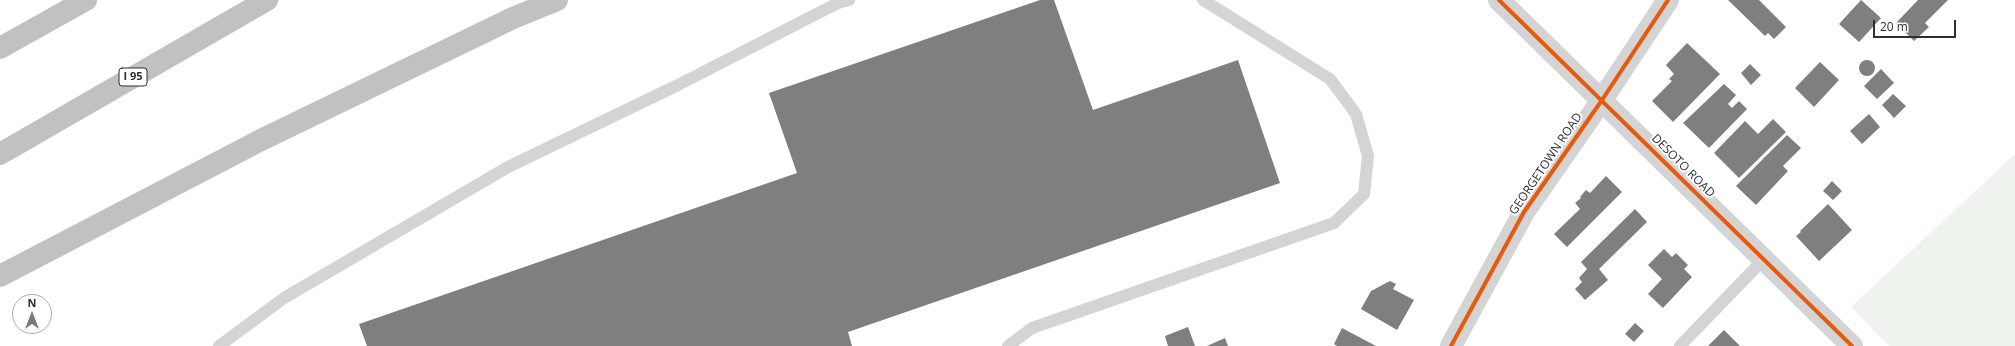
<!DOCTYPE html>
<style>
body{margin:0}
#map{position:relative;width:2015px;height:346px;overflow:hidden;background:#fff;font-family:"Open Sans",sans-serif}
canvas{display:block}
.north{position:absolute;left:12px;top:294px;width:40px;height:40px;box-sizing:border-box;background:#fff;border:1px solid #acacac;border-radius:50%;rotate:0deg;font-size:11px;font-weight:700;line-height:16px;text-align:center;color:#2f2f2f}
.north::after{content:'';display:block;margin:auto;width:14px;height:18px;background:#787878;clip-path:polygon(50% 0,100% 100%,50% 72%,0 100%)}
.scale{position:absolute;left:1873px;top:20px;width:83px;height:18px;box-sizing:border-box;border:2px solid #2f2f2f;border-top:0;padding-left:5px;font-size:12px;line-height:14px;white-space:nowrap;color:#2f2f2f;-webkit-text-stroke:3px #fff;paint-order:stroke}
</style>
<div id="map">
<canvas width="2015" height="346"></canvas>
<div class="north">N</div>
<div class="scale">20 m</div>
</div>
<script>
const ctx = document.querySelector('canvas').getContext('2d');
ctx.lineJoin = 'round';
function fill(path, color) {
  ctx.fillStyle = color;
  ctx.fill(path, 'evenodd');
}
function poly(rows) {
  const path = new Path2D();
  for (const r of rows) {
    if (r.length === 3) {
      path.moveTo(r[0] + r[2], r[1]);
      path.arc(r[0], r[1], r[2], 0, 2 * Math.PI);
      continue;
    }
    path.moveTo(r[0], r[1]);
    for (let i = 2; i < r.length; i += 2) path.lineTo(r[i], r[i + 1]);
  }
  return path;
}
function stroke(path, color, width, dash) {
  ctx.strokeStyle = color;
  ctx.lineWidth = width;
  ctx.lineCap = dash ? 'butt' : 'round';
  ctx.setLineDash(dash || []);
  ctx.stroke(path);
}
function label(font, color, halo, rows, align = 'center') {
  ctx.font = font + ' "Open Sans",sans-serif';
  ctx.lineWidth = 4;
  ctx.setLineDash([]);
  ctx.textBaseline = 'middle';
  ctx.strokeStyle = halo;
  ctx.fillStyle = color;
  for (const [text, x, y, turn = 0] of rows) {
    ctx.save();
    ctx.translate(x, y);
    ctx.rotate((+turn || 0) * Math.PI / 180);
    ctx.textAlign = isNaN(turn) ? turn : align;
    if (halo) ctx.strokeText(text, 0, 0);
    ctx.fillText(text, 0, 0);
    ctx.restore();
  }
}
const green = poly([
 [2015,154,2015,346,1889,346,1851,307]
]);
const building = poly([
 [1040,0,1054,0,1093,110,1238,60,1280,183,848,332,852,346,367,346,359,324,797,173,769,93],
 [1728,0,1759,0,1786,27,1774,39,1768,33,1765,36],
 [1861,0,1881,18,1859,42,1839,24],
 [1918,0,1948,0,1925,23,1929,27,1914,41,1896,23],
 [1687,43,1720,74,1673,122,1652,101,1672,81,1669,79,1674,74,1666,65],
 [1867,68,8],
 [1820,62,1839,80,1814,107,1795,88],
 [1750,64,1761,75,1751,85,1741,73],
 [1881,69,1894,83,1877,99,1864,86],
 [1724,84,1736,95,1728,104,1732,108,1739,101,1747,109,1709,148,1683,123],
 [1893,94,1906,106,1894,118,1882,105],
 [1869,114,1880,127,1862,144,1850,131],
 [1773,119,1786,132,1739,178,1714,153,1745,121,1758,134],
 [1787,135,1801,148,1783,166,1788,171,1756,205,1736,186],
 [1606,176,1622,192,1567,247,1554,234,1580,209,1575,203,1581,198,1580,197,1586,190,1590,193],
 [1832,181,1842,191,1833,200,1823,191],
 [1828,204,1852,230,1819,261,1796,236,1801,232,1800,231],
 [1635,209,1647,222,1599,269,1608,280,1585,300,1575,289,1582,282,1579,278,1587,269,1581,262],
 [1664,249,1672,257,1676,253,1688,265,1684,269,1692,277,1663,308,1648,294,1662,279,1648,265],
 [1390,281,1396,284,1393,289,1414,300,1397,330,1361,309,1371,291],
 [1635,323,1644,331,1634,342,1625,334],
 [1188,327,1195,346,1168,346,1165,336],
 [1342,328,1376,346,1337,346,1334,344],
 [1724,330,1740,346,1708,346],
 [1225,338,1228,346,1207,346]
]);
const service = poly([
 [219,346,284,298,508,167,678,85,838,3,849,0],
 [1008,346,1032,328,1334,223,1364,194,1368,156,1356,114,1330,79,1203,0],
 [1680,346,1764,259]
]);
const minor = poly([
 [1602,100,1668,0]
]);
const tertiary = poly([
 [1499,0,1852,346],
 [1451,346,1524,212,1602,100]
]);
const motorway = poly([
 [0,48,86,0],
 [0,154,267,0],
 [0,276,261,140,513,18,557,0]
]);
const cycleway = poly([
 [1499,0,1852,346],
 [1451,346,1524,212,1602,100,1668,0]
]);
const shields = [
 [133,77,28]
];
const shieldNames = [
 ["I 95",133,77]
];
const streetNames = [
 ["GEORGETOWN ROAD",1546,164,-56],
 ["DESOTO ROAD",1683,166,45]
];
fill(green, '#eef4ed');
fill(building, '#7f7f7f');
stroke(service, '#d4d4d4', 12);
stroke(minor, '#d4d4d4', 22);
stroke(tertiary, '#d4d4d4', 22);
stroke(motorway, '#c1c1c1', 22);
stroke(cycleway, '#e8590c', 4);
for (const [x, y, w] of shields) {
  const box = new Path2D();
  box.roundRect(x - w / 2, y - 9, w, 18, 3);
  ctx.fillStyle = '#fff';
  ctx.fill(box);
  stroke(box, '#2f2f2f', 1);
}
label('bold 11px', '#2f2f2f', null, shieldNames);
label('12px', '#2f2f2f', '#fff', streetNames);
</script>
